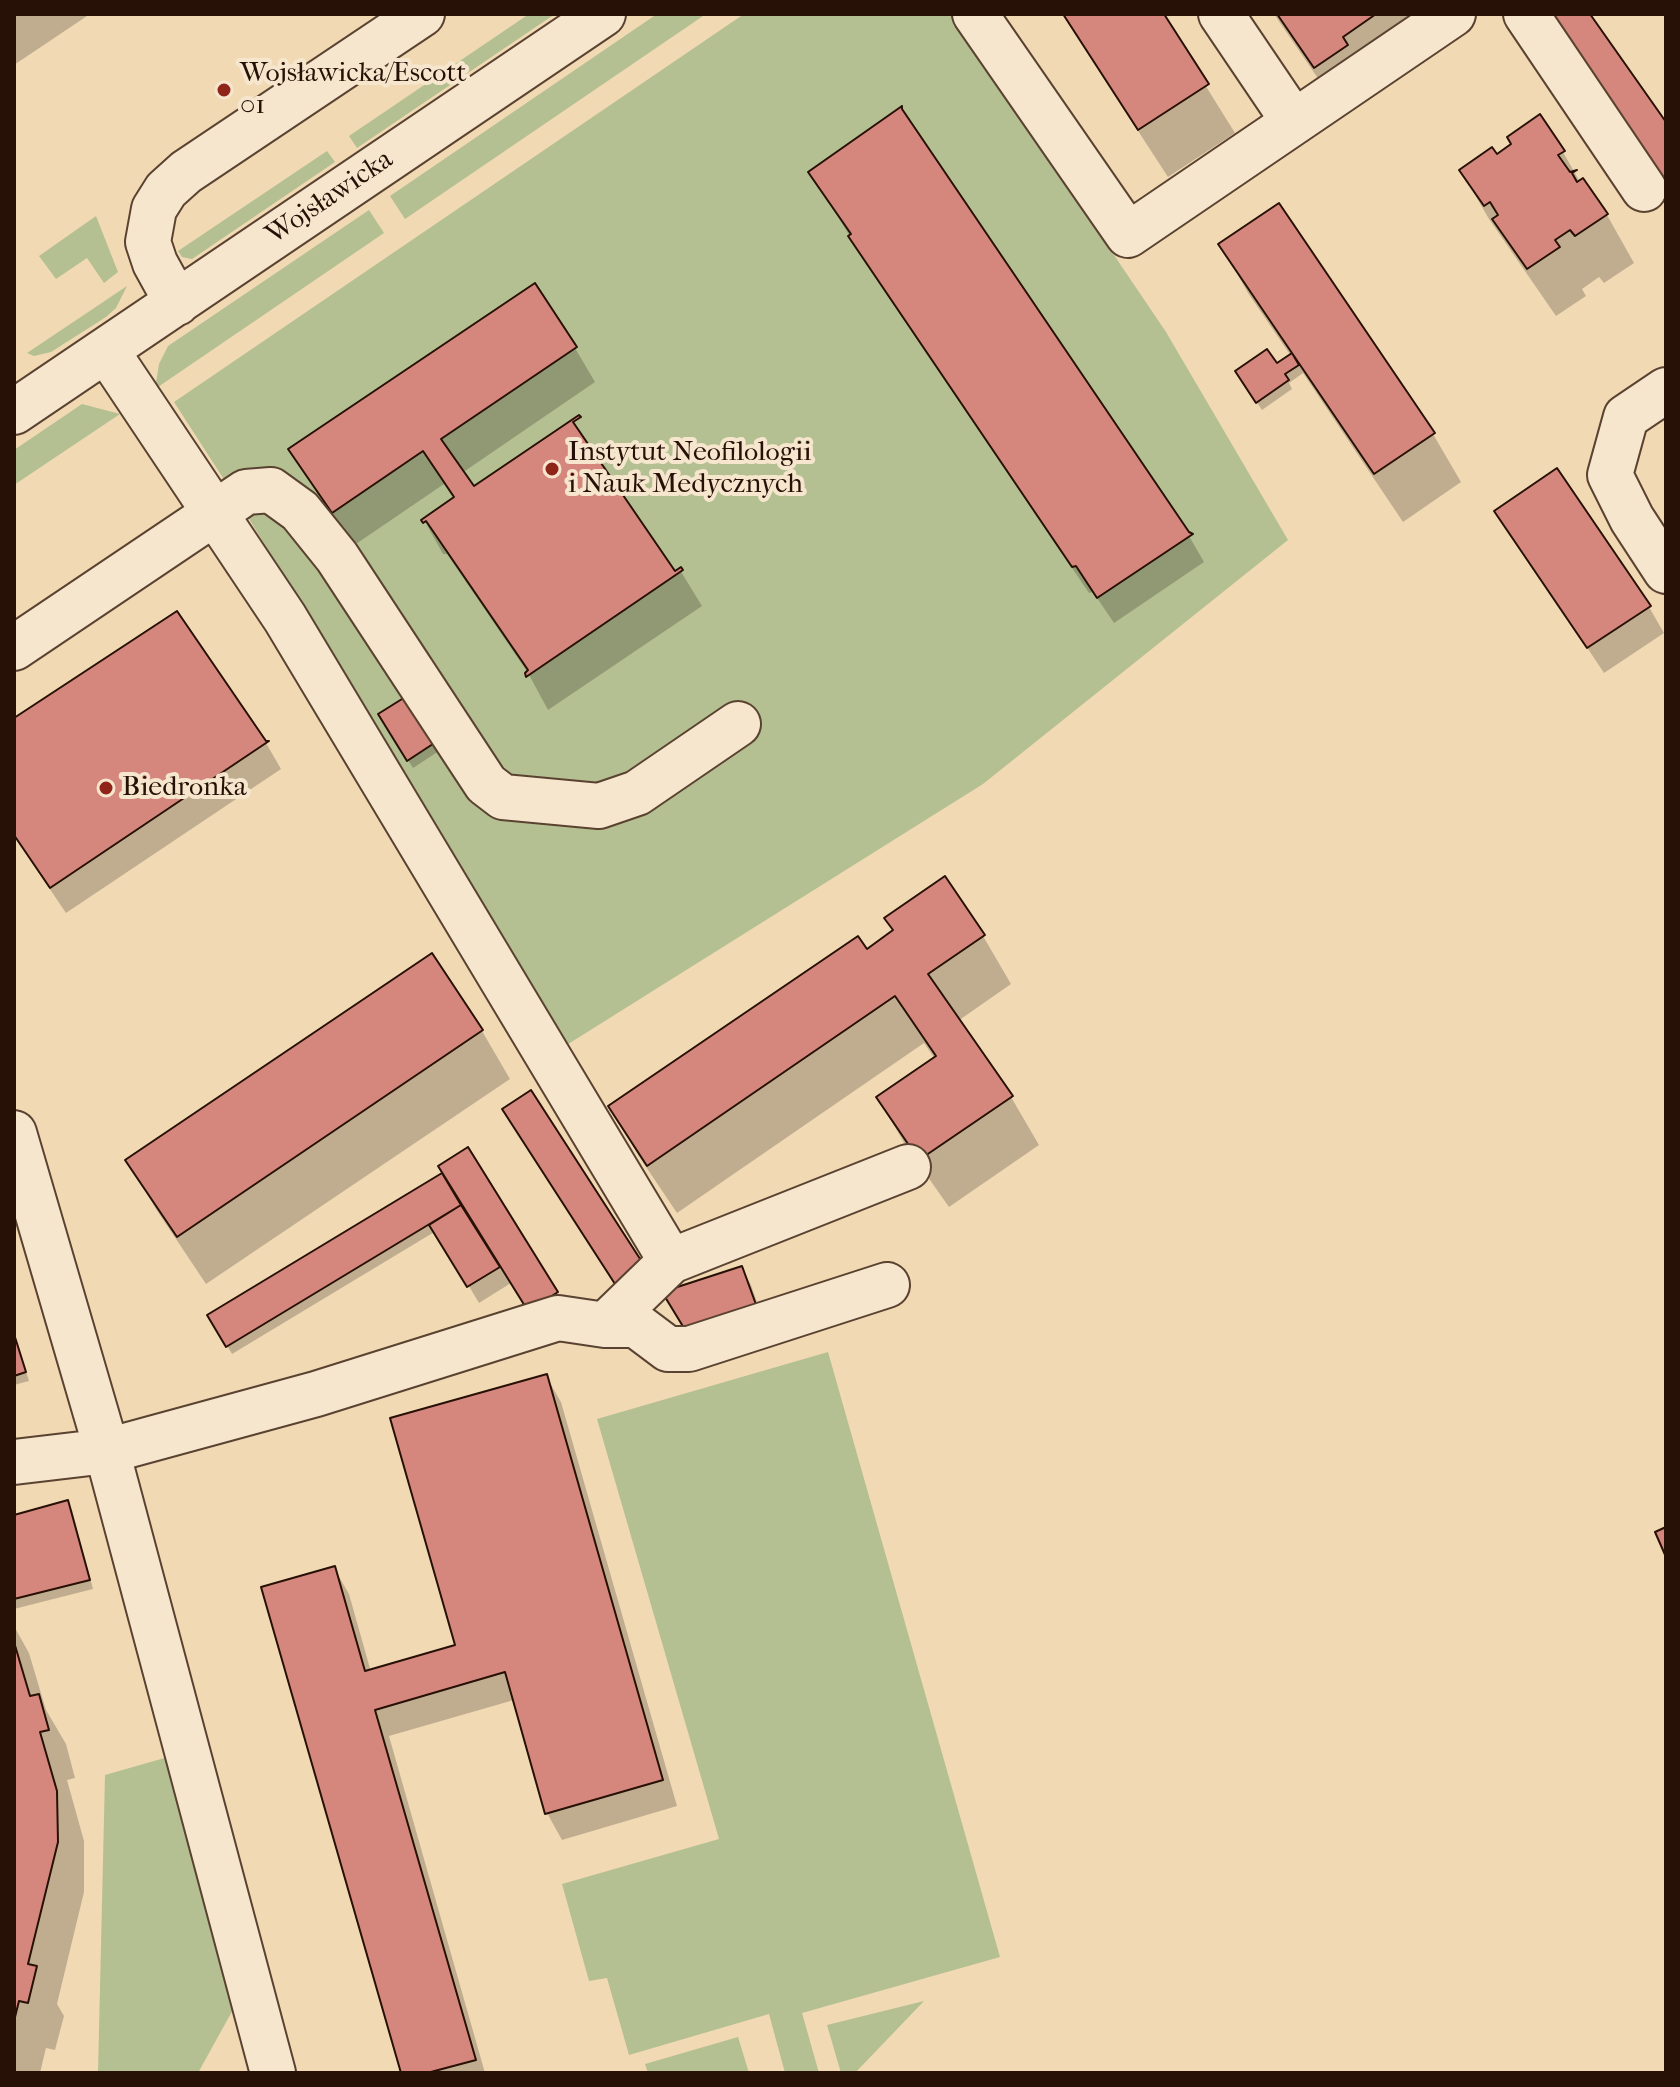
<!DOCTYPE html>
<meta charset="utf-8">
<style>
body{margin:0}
#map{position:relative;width:1680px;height:2087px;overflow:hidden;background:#f1d9b4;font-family:"IM FELL French Canon",serif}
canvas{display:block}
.frame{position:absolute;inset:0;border:16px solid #271005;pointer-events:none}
</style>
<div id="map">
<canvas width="1680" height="2087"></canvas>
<div class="frame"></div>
</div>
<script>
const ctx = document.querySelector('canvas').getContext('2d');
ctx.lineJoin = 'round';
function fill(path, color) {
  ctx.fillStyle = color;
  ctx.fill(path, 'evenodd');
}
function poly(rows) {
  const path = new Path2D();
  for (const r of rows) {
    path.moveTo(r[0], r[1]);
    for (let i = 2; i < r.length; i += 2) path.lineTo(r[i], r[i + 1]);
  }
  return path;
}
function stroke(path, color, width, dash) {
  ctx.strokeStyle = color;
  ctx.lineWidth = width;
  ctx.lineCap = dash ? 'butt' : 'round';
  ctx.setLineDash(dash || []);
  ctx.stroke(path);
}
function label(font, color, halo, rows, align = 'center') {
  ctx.font = font + ' "IM FELL French Canon",serif';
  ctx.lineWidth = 8;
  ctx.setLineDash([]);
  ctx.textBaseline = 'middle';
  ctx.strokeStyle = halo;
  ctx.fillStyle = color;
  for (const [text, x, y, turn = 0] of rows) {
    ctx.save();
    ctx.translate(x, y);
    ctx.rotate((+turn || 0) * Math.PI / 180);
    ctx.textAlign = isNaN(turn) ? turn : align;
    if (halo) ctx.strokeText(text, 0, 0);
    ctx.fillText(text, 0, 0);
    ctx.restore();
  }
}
const green = poly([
 [529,14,555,14,357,148,349,136],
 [657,14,706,14,405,219,390,196],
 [744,14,951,14,1166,332,1288,540,983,784,565,1046,245,512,174,402],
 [327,151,335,162,192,259,182,257,178,251],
 [369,210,384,233,155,389,159,364,168,346],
 [96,216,118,272,104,283,87,258,56,279,39,256],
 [127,286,116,308,106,317,51,352,34,356,27,353],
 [82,404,120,414,14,485,14,450],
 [828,1352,1000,1957,802,2013,819,2073,785,2073,769,2014,629,2055,607,1978,589,1981,562,1884,719,1839,597,1419],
 [168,1757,235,2006,198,2073,98,2073,105,1775],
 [924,2001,855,2073,841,2073,827,2025],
 [738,2037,749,2073,648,2073,645,2064]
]);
const shadow = poly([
 [14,14,90,14,14,65],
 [1062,14,1161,14,1235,133,1168,177],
 [1274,14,1406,14,1425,47,1343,115],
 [1563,152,1580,182,1583,180,1607,215,1634,263,1604,283,1599,277,1582,289,1586,296,1556,316,1489,219,1461,171,1496,157],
 [811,172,1189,536,1204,562,1114,623,1093,592,1089,593,866,263],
 [1221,245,1433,434,1461,482,1403,522,1303,373,1289,383,1292,389,1262,410,1242,380,1276,366,1291,356,1248,293],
 [575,348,595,382,462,473,473,489,674,573,680,570,702,606,548,710,528,673,447,554,443,554,424,520,454,498,444,484,353,546,311,483,291,449],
 [1497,512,1649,607,1664,633,1604,673],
 [409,697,442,749,413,768,380,715],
 [14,720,266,743,281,769,66,913,14,836],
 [895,932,983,936,1011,984,958,1021,1011,1097,1039,1145,949,1207,906,1146,878,1098,935,1059,924,1043,677,1213,638,1155,610,1107],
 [482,1031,510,1079,206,1284,156,1209,128,1161],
 [468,1150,566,1310,511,1283,479,1303,436,1231,232,1354,209,1315,453,1187],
 [741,1268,751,1285,766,1328,699,1350],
 [14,1332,29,1381,14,1385],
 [546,1376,561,1402,677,1806,562,1840,547,1813,514,1700,389,1736,485,2073,403,2073,334,1568,349,1594,371,1672,458,1646],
 [67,1502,72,1510,93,1589,14,1609,14,1517],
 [14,1626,29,1653,46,1710,66,1744,75,1778,67,1780,84,1841,84,1892,57,2004,64,2016,55,2050,46,2048,40,2073,14,2073]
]);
const building = poly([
 [1063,14,1164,14,1209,84,1138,130,1063,14],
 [1277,14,1376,14,1343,37,1348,45,1314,68,1277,14],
 [1543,14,1590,14,1666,122,1666,188,1543,14],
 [902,106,902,109,1189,532,1193,534,1097,598,1076,566,1072,567,848,236,851,234,808,172,902,106],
 [1540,114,1565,151,1558,155,1570,172,1577,170,1572,173,1577,182,1583,178,1608,214,1575,236,1570,230,1555,240,1560,247,1527,269,1492,219,1498,215,1490,202,1484,206,1459,170,1492,147,1497,154,1511,144,1507,137,1540,114],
 [1279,203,1435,433,1374,474,1218,244,1279,203],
 [535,283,577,347,441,439,474,486,579,415,581,417,573,422,675,571,681,567,683,570,526,677,525,673,528,670,426,521,423,523,421,520,454,497,423,451,332,513,288,449,535,283],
 [1267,349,1277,363,1292,353,1299,365,1285,374,1289,380,1256,403,1235,371,1267,349],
 [1557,468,1651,606,1587,648,1494,511,1557,468],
 [177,611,266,741,269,741,50,888,14,835,14,718,177,611],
 [410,694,439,740,407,761,378,714,410,694],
 [945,876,985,935,928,974,1013,1096,919,1160,876,1097,936,1056,895,996,647,1166,608,1106,858,936,867,949,893,930,884,918,945,876],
 [432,953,483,1030,177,1237,125,1160,432,953],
 [531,1090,644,1265,615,1284,502,1109,531,1090],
 [468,1147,558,1292,528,1311,438,1166,468,1147],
 [442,1173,461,1205,226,1347,207,1315,442,1173],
 [461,1205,500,1267,467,1287,429,1225,461,1205],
 [742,1266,758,1310,687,1333,662,1292,742,1266],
 [14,1334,26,1372,14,1376,14,1334],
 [547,1374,663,1780,545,1814,505,1672,375,1710,476,2060,427,2073,401,2073,261,1587,335,1566,365,1671,455,1645,390,1418,547,1374],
 [68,1500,90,1580,14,1599,14,1515,68,1500],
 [1666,1527,1666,1557,1655,1532,1666,1527],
 [14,1642,30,1696,39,1694,49,1730,40,1732,57,1791,58,1842,28,1964,37,1966,28,2003,19,2001,14,2021,14,1642]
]);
const minor = poly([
 [975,14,1128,235,1453,14],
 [1221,14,1294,122],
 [1526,14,1644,189],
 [177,303,155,263,148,242,154,209,166,190,186,172,422,14],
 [106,350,285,618,671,1261],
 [1666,390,1626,417,1610,475,1632,519,1666,571],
 [14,412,603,14],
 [14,648,246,492,271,490,300,511,337,557,486,784,503,797,599,806,637,793,738,724],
 [14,1133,107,1451,273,2073],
 [605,1325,636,1325,668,1349,689,1349,887,1285],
 [14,1462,107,1451,316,1394,558,1318,605,1325,671,1261,908,1167]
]);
const markers = [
 [224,90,8,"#8f2418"],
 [552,469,8,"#8f2418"],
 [106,788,8,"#8f2418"]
];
const poiNames = [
 ["Wojsławicka/Escott",240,74],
 ["01",240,106],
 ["Instytut Neofilologii",568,453],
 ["i Nauk Medycznych",568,485],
 ["Biedronka",122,788]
];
const streetNames = [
 ["Wojsławicka",330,198,-34]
];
fill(green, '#b4c091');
fill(shadow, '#0003');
fill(building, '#d6877d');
stroke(building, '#271005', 2);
stroke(minor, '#5a4231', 48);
stroke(minor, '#f6e6ce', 44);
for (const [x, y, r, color] of markers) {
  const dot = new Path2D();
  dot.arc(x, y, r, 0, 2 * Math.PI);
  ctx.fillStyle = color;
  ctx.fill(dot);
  stroke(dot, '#f6e6ce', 3);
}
label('28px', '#271005', '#f6e6ce', poiNames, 'left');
label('28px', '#271005', '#f6e6ce', streetNames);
</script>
